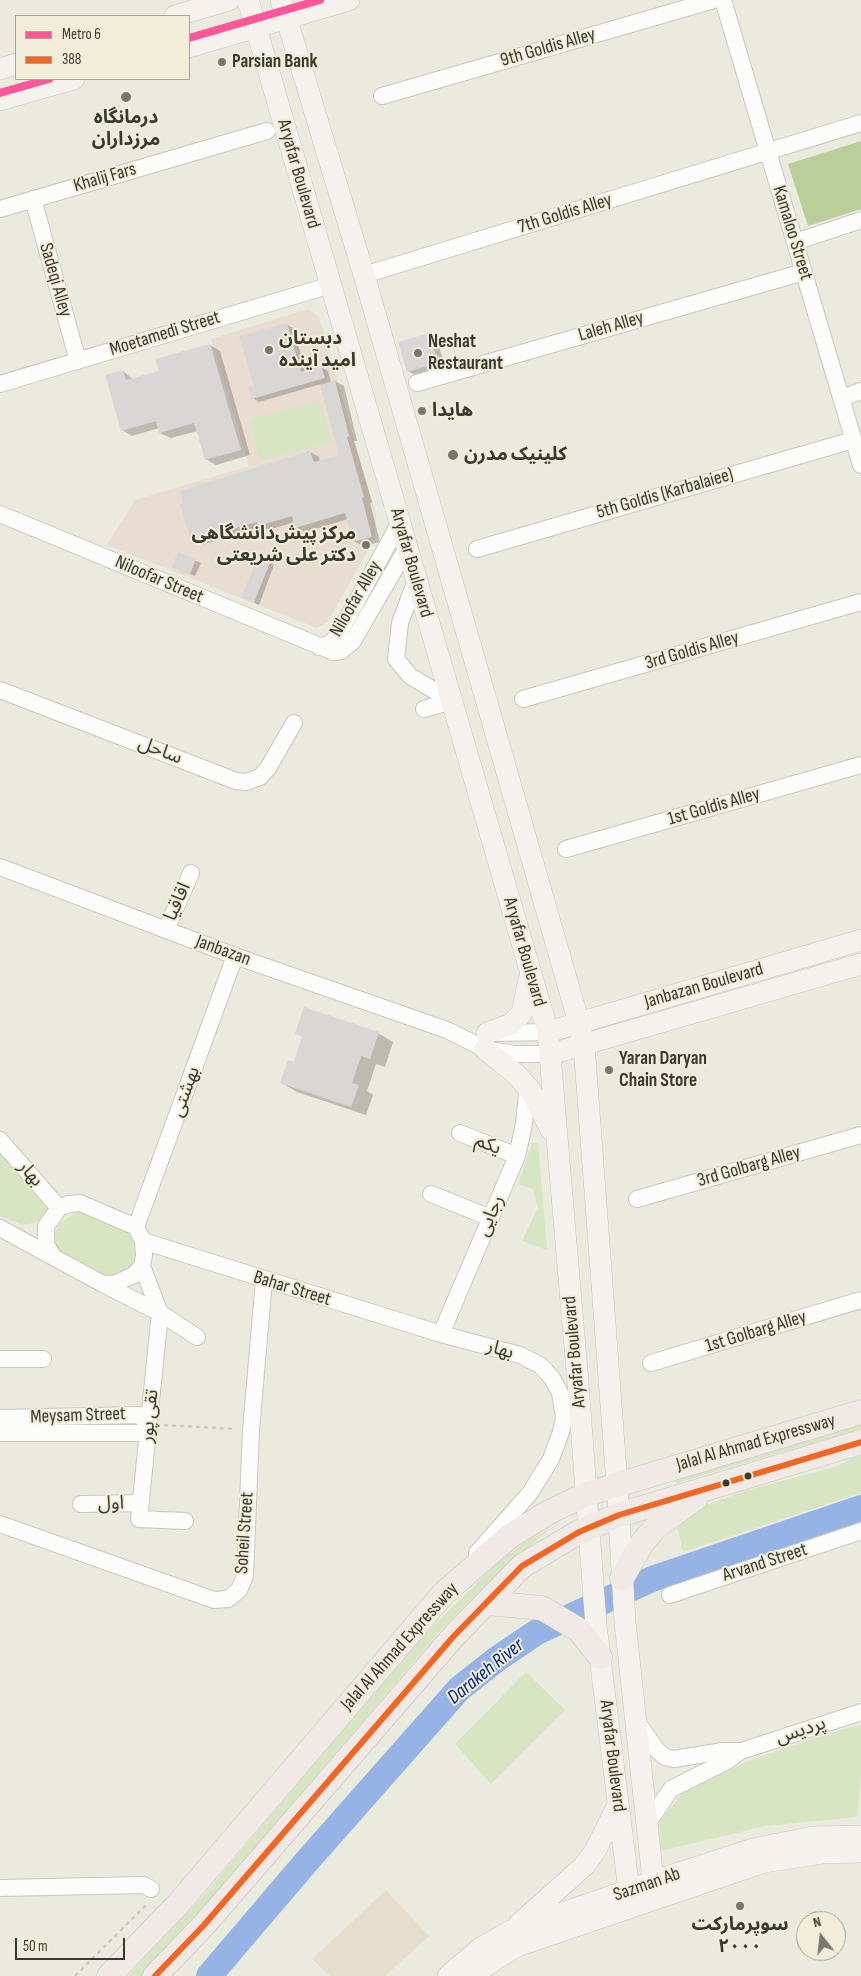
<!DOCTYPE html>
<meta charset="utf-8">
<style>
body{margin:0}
#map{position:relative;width:861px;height:1976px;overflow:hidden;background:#ebeadf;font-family:"Sofia Sans Condensed",sans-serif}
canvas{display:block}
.legend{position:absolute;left:15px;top:15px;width:175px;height:65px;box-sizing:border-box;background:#f1edd9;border:1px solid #a8a596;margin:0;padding:6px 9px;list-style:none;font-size:15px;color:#3a3931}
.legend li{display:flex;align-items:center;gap:10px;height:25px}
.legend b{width:25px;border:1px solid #a8a596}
.north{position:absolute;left:796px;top:1911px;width:50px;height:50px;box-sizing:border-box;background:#f1edd9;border:1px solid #a8a596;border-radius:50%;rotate:344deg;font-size:14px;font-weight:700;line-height:20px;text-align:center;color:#3a3931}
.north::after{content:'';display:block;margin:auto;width:18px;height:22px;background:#78776e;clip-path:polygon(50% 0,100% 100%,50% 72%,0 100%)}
.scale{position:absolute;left:15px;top:1938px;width:110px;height:22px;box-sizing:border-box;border:2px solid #3a3931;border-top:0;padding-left:6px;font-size:15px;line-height:18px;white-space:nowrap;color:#3a3931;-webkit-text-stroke:4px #f1edd9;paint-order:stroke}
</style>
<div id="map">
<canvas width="861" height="1976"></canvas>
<ul class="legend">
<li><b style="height:6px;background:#f59"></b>Metro 6</li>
<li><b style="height:6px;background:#f26522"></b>388</li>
</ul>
<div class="north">N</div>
<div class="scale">50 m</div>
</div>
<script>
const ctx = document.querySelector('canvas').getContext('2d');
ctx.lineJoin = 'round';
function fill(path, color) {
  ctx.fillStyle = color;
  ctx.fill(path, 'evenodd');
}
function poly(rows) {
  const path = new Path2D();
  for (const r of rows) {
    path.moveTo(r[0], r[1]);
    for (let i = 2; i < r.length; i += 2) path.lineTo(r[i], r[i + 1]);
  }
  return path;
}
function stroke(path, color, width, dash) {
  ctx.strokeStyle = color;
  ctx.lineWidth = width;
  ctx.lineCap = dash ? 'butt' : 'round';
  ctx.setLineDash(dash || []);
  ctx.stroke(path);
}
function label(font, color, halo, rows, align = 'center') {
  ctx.font = font + ' "Sofia Sans Condensed","Noto Sans Arabic",sans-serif';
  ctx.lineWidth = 4;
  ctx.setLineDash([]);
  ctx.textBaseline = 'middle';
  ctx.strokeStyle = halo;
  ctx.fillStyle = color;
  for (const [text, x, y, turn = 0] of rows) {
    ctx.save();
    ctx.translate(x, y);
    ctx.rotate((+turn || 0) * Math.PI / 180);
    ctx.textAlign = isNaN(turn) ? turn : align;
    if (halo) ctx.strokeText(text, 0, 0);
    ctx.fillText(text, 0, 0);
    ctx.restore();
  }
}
const commercial = poly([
 [386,1890,429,1936,385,1976,330,1976,312,1959]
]);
const education = poly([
 [308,309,319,317,376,515,375,537,328,622,317,628,107,545,135,500,249,466,211,339]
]);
const green = poly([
 [319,400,331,441,261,461,249,420],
 [532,1143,538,1143,547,1250,522,1241,538,1208,533,1189,518,1184],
 [0,1149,51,1206,42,1218,34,1223,22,1225,0,1216],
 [77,1212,89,1213,129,1232,135,1242,137,1254,135,1264,129,1272,111,1279,95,1273,62,1255,56,1245,55,1232,60,1223],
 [861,1419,861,1429,676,1483,675,1478],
 [861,1453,861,1493,683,1552,675,1516,748,1490,838,1466],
 [549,1529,477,1594,440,1631,145,1976,128,1976,203,1896,418,1641,493,1567,526,1541],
 [526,1672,565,1710,491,1784,455,1744],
 [861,1725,861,1775,857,1817,765,1826,661,1851,654,1829,682,1793,750,1760,843,1729]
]);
const forest = poly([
 [861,141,861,209,808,226,788,164]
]);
const shadow = poly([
 [286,324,293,328,306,372,321,367,328,371,331,382,335,381,344,386,357,441,354,441,372,502,370,503,380,542,363,546,354,541,348,519,305,532,296,527,295,522,268,530,262,527,201,545,192,540,310,452,319,457,320,462,340,456,321,384,259,402,253,398,255,387],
 [429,334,437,339,445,367,415,375,408,371],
 [210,345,220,351,250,455,216,465,206,459,198,431,171,438,160,433,159,428,132,436,122,430,123,371,134,380,160,372],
 [178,553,201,563,195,576,178,569],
 [270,563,274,565,259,605,248,600],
 [296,1033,378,1033,393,1042,385,1067,376,1064,367,1091,373,1095,366,1115,297,1092,282,1083,294,1064,303,1037]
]);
const river = poly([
 [209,1976,307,1861,459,1689,497,1659,537,1632,652,1579,861,1508]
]);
const building = poly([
 [287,323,301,372,321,366,325,378,252,399,248,387,254,386,239,336],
 [429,333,438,363,407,372,398,342],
 [210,344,241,450,205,460,194,423,159,433,156,421,121,431,105,375,123,370,126,380,159,371,155,359],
 [335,380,349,436,347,437,364,497,362,498,372,537,353,542,345,513,295,528,292,516,258,526,257,522,191,541,180,504,183,504,180,491,310,451,314,462,339,455,320,385],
 [178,552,196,559,190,574,172,567],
 [258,557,270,562,254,603,241,598],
 [304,1007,379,1032,370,1059,361,1056,352,1083,359,1085,351,1107,280,1083,288,1060,294,1062,302,1036,295,1034]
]);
const path = poly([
 [164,1425,236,1429],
 [75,1976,148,1903]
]);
const minor = poly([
 [723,0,861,465],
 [382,96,714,0],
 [33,199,78,361],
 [0,209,267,131],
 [795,242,861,220],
 [364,275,861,123],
 [417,383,804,272],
 [0,384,331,285],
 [842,398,861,391],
 [0,514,334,652,341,651,353,641,407,548],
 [477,549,853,440],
 [416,580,400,623,396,659,410,676,452,701],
 [319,647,329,644,337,637,400,522],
 [0,690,236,781,246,782,260,777,268,768,294,723],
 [523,699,861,602],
 [424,709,452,701],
 [566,849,861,765],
 [0,867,235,956,447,1030,485,1049,514,1054,551,1054],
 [166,930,191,873],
 [492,1033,548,1032],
 [460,1133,517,1156],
 [0,1140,59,1208],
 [431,1194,491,1218],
 [637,1199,861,1135],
 [80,1203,136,1227,143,1241,144,1255,142,1266,134,1275,114,1284,103,1284,53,1257,46,1244,46,1226,59,1208,69,1204,80,1203],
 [136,1227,235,956],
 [0,1228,53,1257],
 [143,1241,441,1334,520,1355,540,1365,552,1378,560,1393,564,1417,561,1432,551,1459,530,1493,477,1553],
 [142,1266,160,1313,139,1519,185,1521],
 [103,1284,160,1313,197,1337],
 [441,1334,517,1156,524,1124,527,1093],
 [0,1359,43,1359],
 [651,1363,861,1300],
 [0,1418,139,1415,150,1425],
 [0,1433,139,1433,150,1425],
 [81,1504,141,1503],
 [0,1524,214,1600,228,1599,239,1590,245,1576,251,1430,264,1280],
 [670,1595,861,1531],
 [637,1722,657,1750,665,1757,674,1759,723,1751,741,1751,861,1712],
 [647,1824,671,1789,727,1761,741,1751],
 [0,1888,144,1885,151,1889]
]);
const major = poly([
 [248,0,548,1032,578,1383,596,1625,631,1907],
 [281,0,364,275,579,1023,584,1045,617,1484,625,1622,655,1898],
 [175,16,229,0],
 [189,47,349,0],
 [0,69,16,64],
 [0,100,74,79],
 [548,1032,861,940],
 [487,1033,511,1024,522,1013,529,979],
 [485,1049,516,1074,531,1091,551,1130],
 [551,1054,861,964],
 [519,1924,584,1866,595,1851,618,1805],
 [448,1976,481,1948,511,1931,664,1878,753,1849,813,1837,861,1836],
 [475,1976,488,1964,517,1946,764,1862,822,1853,861,1852]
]);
const highway = poly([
 [622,1578,642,1543,656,1527,696,1498],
 [487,1603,542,1608,579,1630,600,1657],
 [109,1976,179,1903,444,1593,510,1536,551,1511,587,1494,861,1412],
 [155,1976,204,1925,453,1637,522,1566,579,1532,619,1515,861,1442]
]);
const bus1 = poly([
 [155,1976,204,1925,453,1637,522,1566,579,1532,619,1515,861,1442]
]);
const metro1 = poly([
 [189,38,320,0],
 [0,93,49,79]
]);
const markers = [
 [222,62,5,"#78776e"],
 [126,97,6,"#78776e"],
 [269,350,5,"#78776e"],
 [418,353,5,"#78776e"],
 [422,411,5,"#78776e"],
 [453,455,6,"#78776e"],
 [366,545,5,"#78776e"],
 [609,1070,5,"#78776e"],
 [748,1476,4.5,"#3a3931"],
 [726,1483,4.5,"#3a3931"],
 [740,1906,5,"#78776e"]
];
const streetNames = [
 ["9th Goldis Alley",548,48,-16],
 ["Aryafar Boulevard",298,174,74],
 ["Khalij Fars",105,178,-16],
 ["7th Goldis Alley",565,214,-17],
 ["Kamaloo Street",792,233,73],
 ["Sadeqi Alley",55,280,74],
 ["Laleh Alley",611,327,-16],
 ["Moetamedi Street",165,334,-17],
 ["5th Goldis (Karbalaiee)",665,494,-16],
 ["Aryafar Boulevard",411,563,74],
 ["Niloofar Street",159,580,23],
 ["Niloofar Alley",356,599,-60],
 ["3rd Goldis Alley",692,651,-16],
 ["ساحل",160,751,21],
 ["1st Goldis Alley",714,807,-16],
 ["اقاقیا",178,902,-66],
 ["Janbazan",223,951,20],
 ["Aryafar Boulevard",524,952,74],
 ["Janbazan Boulevard",704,986,-16],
 ["بهشتی",186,1092,-70],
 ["یکم",488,1145,22],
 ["3rd Golbarg Alley",749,1167,-16],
 ["بهار",30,1174,49],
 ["رجایی",491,1216,-67],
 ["Bahar Street",292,1289,17],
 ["1st Golbarg Alley",756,1332,-17],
 ["بهار",500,1350,16],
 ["Aryafar Boulevard",575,1352,-95],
 ["Meysam Street",78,1416,-2],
 ["تقی پور",150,1416,-84],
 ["Jalal Al Ahmad Expressway",756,1443,-16],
 ["اول",111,1504,-2],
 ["Soheil Street",245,1533,-86],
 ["Arvand Street",765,1563,-18],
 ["Jalal Al Ahmad Expressway",400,1647,-48],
 ["پردیس",801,1731,-18],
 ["Aryafar Boulevard",612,1756,83],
 ["Sazman Ab",647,1885,-19]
];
const poiNames = [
 ["Parsian Bank",232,62],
 ["درمانگاه",126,118,"center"],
 ["مرزداران",126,140,"center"],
 ["دبستان",279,339],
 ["امید آینده",279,361],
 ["Neshat",428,342],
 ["Restaurant",428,364],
 ["هایدا",432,411],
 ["کلینیک مدرن",464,455],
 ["مرکز پیش‌دانشگاهی",356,534,"right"],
 ["دکتر علی شریعتی",356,556,"right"],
 ["Yaran Daryan",619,1059],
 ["Chain Store",619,1081],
 ["سوپرمارکت",740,1925,"center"],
 ["۲۰۰۰",740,1947,"center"]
];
const waterNames = [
 ["Darakeh River",486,1672,-39]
];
fill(commercial, '#e5dece');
fill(education, '#e9dcd0');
fill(green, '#d7e5c2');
fill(forest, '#bace9a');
fill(shadow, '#0003');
stroke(river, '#96b3e5', 26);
fill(building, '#d9d7d6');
stroke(minor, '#c9c7bf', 18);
stroke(major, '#c5c5bf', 22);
stroke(highway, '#c5c5bf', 25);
stroke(path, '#cbcbc7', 2.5, [4, 4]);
stroke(minor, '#fcfcfa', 16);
stroke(major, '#f5f1ed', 21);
stroke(highway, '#f0e9e5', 24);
stroke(bus1, '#f26522', 6);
stroke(metro1, '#f59', 8);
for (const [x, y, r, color] of markers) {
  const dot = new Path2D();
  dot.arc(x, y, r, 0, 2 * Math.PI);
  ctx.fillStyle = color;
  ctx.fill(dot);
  stroke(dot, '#f1edd9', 2);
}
label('19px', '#3a3931', '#f1edd9', streetNames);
label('bold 19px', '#3a3931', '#f1edd9', poiNames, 'left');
label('italic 20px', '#00247b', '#f1edd9', waterNames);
</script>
